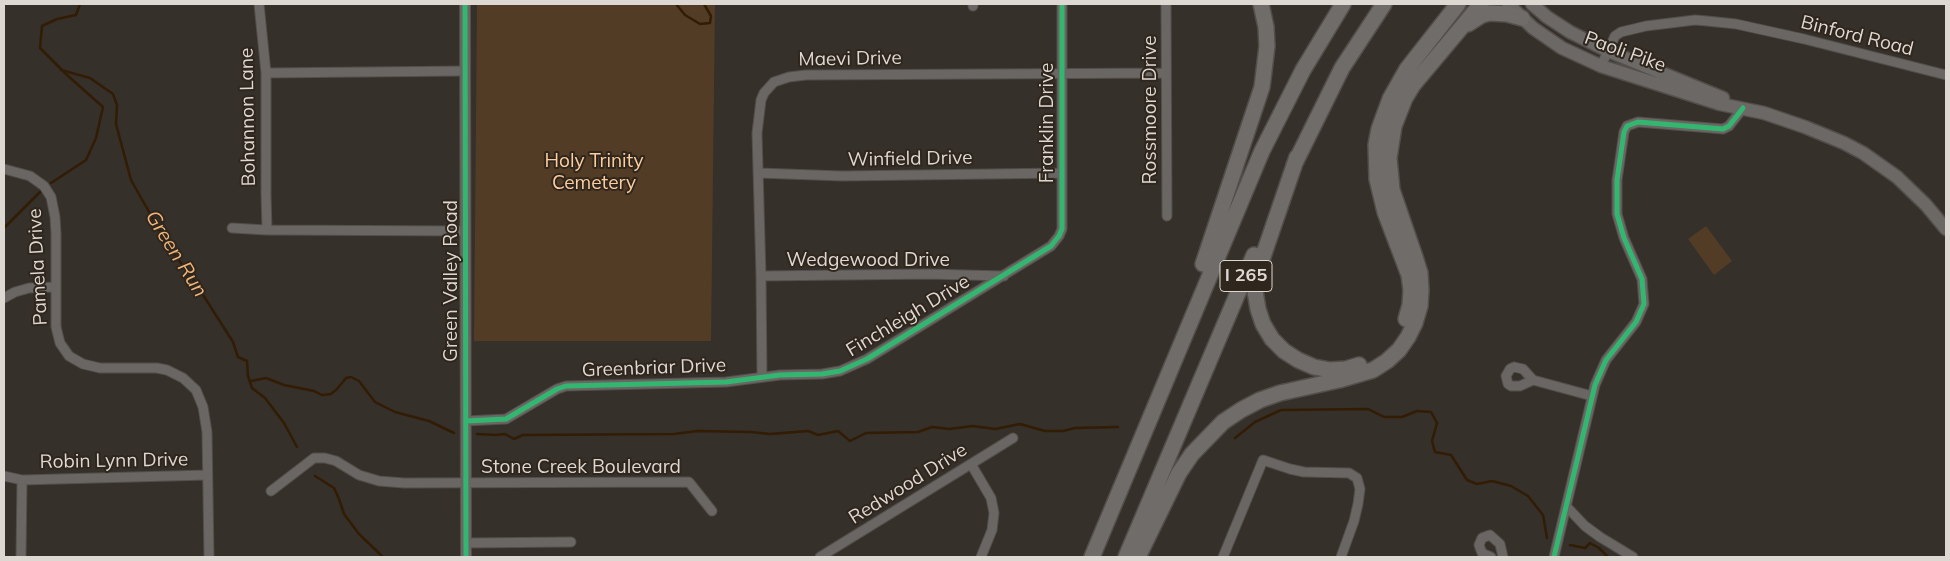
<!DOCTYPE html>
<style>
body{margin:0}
#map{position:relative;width:1950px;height:561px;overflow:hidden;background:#35302a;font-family:Mulish,sans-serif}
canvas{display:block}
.frame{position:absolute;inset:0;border:5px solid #ded8d2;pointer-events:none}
</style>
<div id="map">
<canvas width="1950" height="561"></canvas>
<div class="frame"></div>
</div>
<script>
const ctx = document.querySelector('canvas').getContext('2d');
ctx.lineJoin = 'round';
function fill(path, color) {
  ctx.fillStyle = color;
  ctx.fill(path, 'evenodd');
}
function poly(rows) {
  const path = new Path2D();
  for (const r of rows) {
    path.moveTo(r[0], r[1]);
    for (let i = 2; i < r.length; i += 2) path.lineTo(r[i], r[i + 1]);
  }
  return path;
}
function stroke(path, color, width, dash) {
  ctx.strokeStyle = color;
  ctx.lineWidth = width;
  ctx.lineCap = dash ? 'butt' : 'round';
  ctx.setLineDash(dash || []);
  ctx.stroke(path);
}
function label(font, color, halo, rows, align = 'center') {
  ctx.font = font + ' Mulish,sans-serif';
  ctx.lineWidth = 4;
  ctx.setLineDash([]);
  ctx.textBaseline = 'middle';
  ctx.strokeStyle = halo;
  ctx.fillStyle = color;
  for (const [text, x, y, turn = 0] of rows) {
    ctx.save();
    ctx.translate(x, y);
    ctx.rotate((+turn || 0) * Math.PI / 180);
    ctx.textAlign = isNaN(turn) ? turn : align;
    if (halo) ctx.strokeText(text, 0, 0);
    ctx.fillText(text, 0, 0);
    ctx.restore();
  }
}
const green = poly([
 [477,4,715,4,711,341,474,341],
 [1706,226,1732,261,1714,275,1688,239]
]);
const stream = poly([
 [676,4,685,15,700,24,710,23,711,16,704,4],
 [61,70,90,78,113,94,117,105,116,124,131,180,170,249,191,276,233,342,238,357,247,361,248,376,252,388,265,398,284,423,297,447],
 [51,183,86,160,96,138,103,107,67,75,40,48,42,26,57,19,76,15,80,4],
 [4,228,40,192],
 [251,381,266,378,284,385,314,391,322,395,331,394,337,389,346,378,351,377,359,381,375,402,395,412,429,421,454,433],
 [477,434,496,435,505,434,514,439,523,435,674,434,697,431,751,432,770,434,808,431,818,435,838,431,850,441,866,433,918,432,932,427,949,429,973,426,995,429,1020,424,1045,431,1063,431,1075,428,1118,427],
 [1235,438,1255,422,1281,410,1368,409,1384,417,1402,417,1417,411,1431,412,1437,423,1432,441,1435,452,1451,455,1467,480,1477,484,1492,481,1511,486,1528,496,1543,515,1547,538],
 [315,476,334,488,339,499,344,514,359,534,383,557],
 [1570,545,1585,548,1590,543,1599,548,1608,557]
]);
const minor = poly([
 [259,4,266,73,266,194,267,230],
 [973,4,973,6],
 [1166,4,1167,216],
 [1601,66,1615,36,1621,32,1646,26,1695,20,1707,21,1736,24,1804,39,1946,75],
 [266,73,464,71],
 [4,169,30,176,44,186,51,197,55,217,56,234,56,327,60,343,69,356,83,364,100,368,157,368,167,370,183,378,196,390,203,407,207,432,209,557],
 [759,173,842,176,1062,173],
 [232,228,267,230,465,231],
 [761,276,929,274,1004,276],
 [4,298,15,292,29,288,56,287],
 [1514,367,1523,369,1533,380,1520,386,1511,386,1508,384,1506,376,1510,369,1514,367],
 [762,377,761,276,757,133,761,100,764,93,774,82,789,77,806,75,1166,73],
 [1533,380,1592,396],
 [466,421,506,419,557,389,566,386,726,382,780,375,822,374,840,371,867,359,1051,246,1059,236,1062,229,1062,4],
 [971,464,991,498,994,513,992,530,981,557],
 [4,476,22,480,21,557],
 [22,480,207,475],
 [271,491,314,458,325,458,336,461,359,475,379,481,404,483,689,482,712,511],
 [1566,506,1585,526,1600,537,1633,557],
 [466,543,571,542],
 [820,557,1013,438],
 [1223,557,1263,460,1290,469,1304,472,1349,473,1357,478,1360,489,1358,504,1354,521,1341,557],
 [1491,557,1482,553,1479,545,1482,538,1490,535,1500,544,1503,557],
 [1554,557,1595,385,1606,360,1636,322,1644,304,1642,279,1624,238,1617,214,1617,180,1624,132,1627,126,1638,122,1723,129,1729,126,1743,108]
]);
const tertiary = poly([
 [465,4,466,557]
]);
const secondary = poly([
 [1508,4,1533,28,1562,48,1601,66,1720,104,1764,113,1805,127,1844,143,1863,153,1897,177,1926,205,1946,229],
 [1532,4,1547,17,1570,32,1608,51,1723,98]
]);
const motorway = poly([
 [1468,24,1482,15,1490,13,1507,14,1522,18],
 [1297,157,1257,274,1255,291,1258,309,1263,324,1272,339,1284,351,1298,360,1314,367,1330,370,1346,369,1359,365],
 [1294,165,1342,68,1384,4],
 [1203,264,1262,87,1267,46,1266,27,1261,4],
 [1406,319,1410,305,1411,290,1409,275,1385,212,1377,179,1376,145,1379,129,1390,99,1407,69,1458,4],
 [1092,557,1262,151,1303,70,1343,4],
 [1126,557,1254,255],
 [1138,557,1179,473,1192,454,1223,422,1241,410,1260,400,1280,393,1339,380,1373,370,1387,361,1399,350,1408,337,1415,323,1420,306,1421,290,1420,273,1415,257,1392,190,1389,158,1394,126,1405,98,1413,85,1481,4]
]);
const cycleway = poly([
 [465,4,466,557],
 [466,421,506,419,557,389,566,386,726,382,780,375,822,374,840,371,867,359,1051,246,1059,236,1062,229,1062,4],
 [1554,557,1595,385,1606,360,1636,322,1644,304,1642,279,1624,238,1617,214,1617,180,1624,132,1627,126,1638,122,1723,129,1729,126,1743,108]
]);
const shields = [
 [1246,276,52]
];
const shieldNames = [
 ["I 265",1246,276]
];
const streetNames = [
 ["Binford Road",1857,36,14],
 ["Paoli Pike",1625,52,20],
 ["Maevi Drive",850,59,-1],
 ["Rossmoore Drive",1150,110,-90],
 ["Bohannon Lane",248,117,-91],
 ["Franklin Drive",1047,123,-90],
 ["Winfield Drive",910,159,-1],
 ["Wedgewood Drive",868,260],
 ["Pamela Drive",38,267,-93],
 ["Green Valley Road",451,281,-90],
 ["Finchleigh Drive",908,316,-31],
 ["Greenbriar Drive",654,368,-2],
 ["Robin Lynn Drive",114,461,-1],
 ["Stone Creek Boulevard",581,467],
 ["Redwood Drive",908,484,-32]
];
const parkNames = [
 ["Holy Trinity",594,161],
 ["Cemetery",594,183]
];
const waterNames = [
 ["Green Run",176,254,58]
];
fill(green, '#523c25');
stroke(stream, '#321c04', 2.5);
stroke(minor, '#534e49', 11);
stroke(tertiary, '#534e49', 12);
stroke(secondary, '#534e49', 15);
stroke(motorway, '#534e49', 18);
stroke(minor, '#696664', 9);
stroke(tertiary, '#696664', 10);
stroke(secondary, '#6b6866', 12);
stroke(motorway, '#706c69', 15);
stroke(cycleway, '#33b770', 5);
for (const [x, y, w] of shields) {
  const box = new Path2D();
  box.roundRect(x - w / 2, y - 15.5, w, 31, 4);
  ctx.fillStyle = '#2f261d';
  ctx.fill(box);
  stroke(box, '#ded8d2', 1);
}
label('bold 18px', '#ded8d2', null, shieldNames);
label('19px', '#ded8d2', '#2f261d', streetNames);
label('19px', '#fdcd9e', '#2f261d', parkNames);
label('italic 20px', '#eeb479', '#2f261d', waterNames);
</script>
